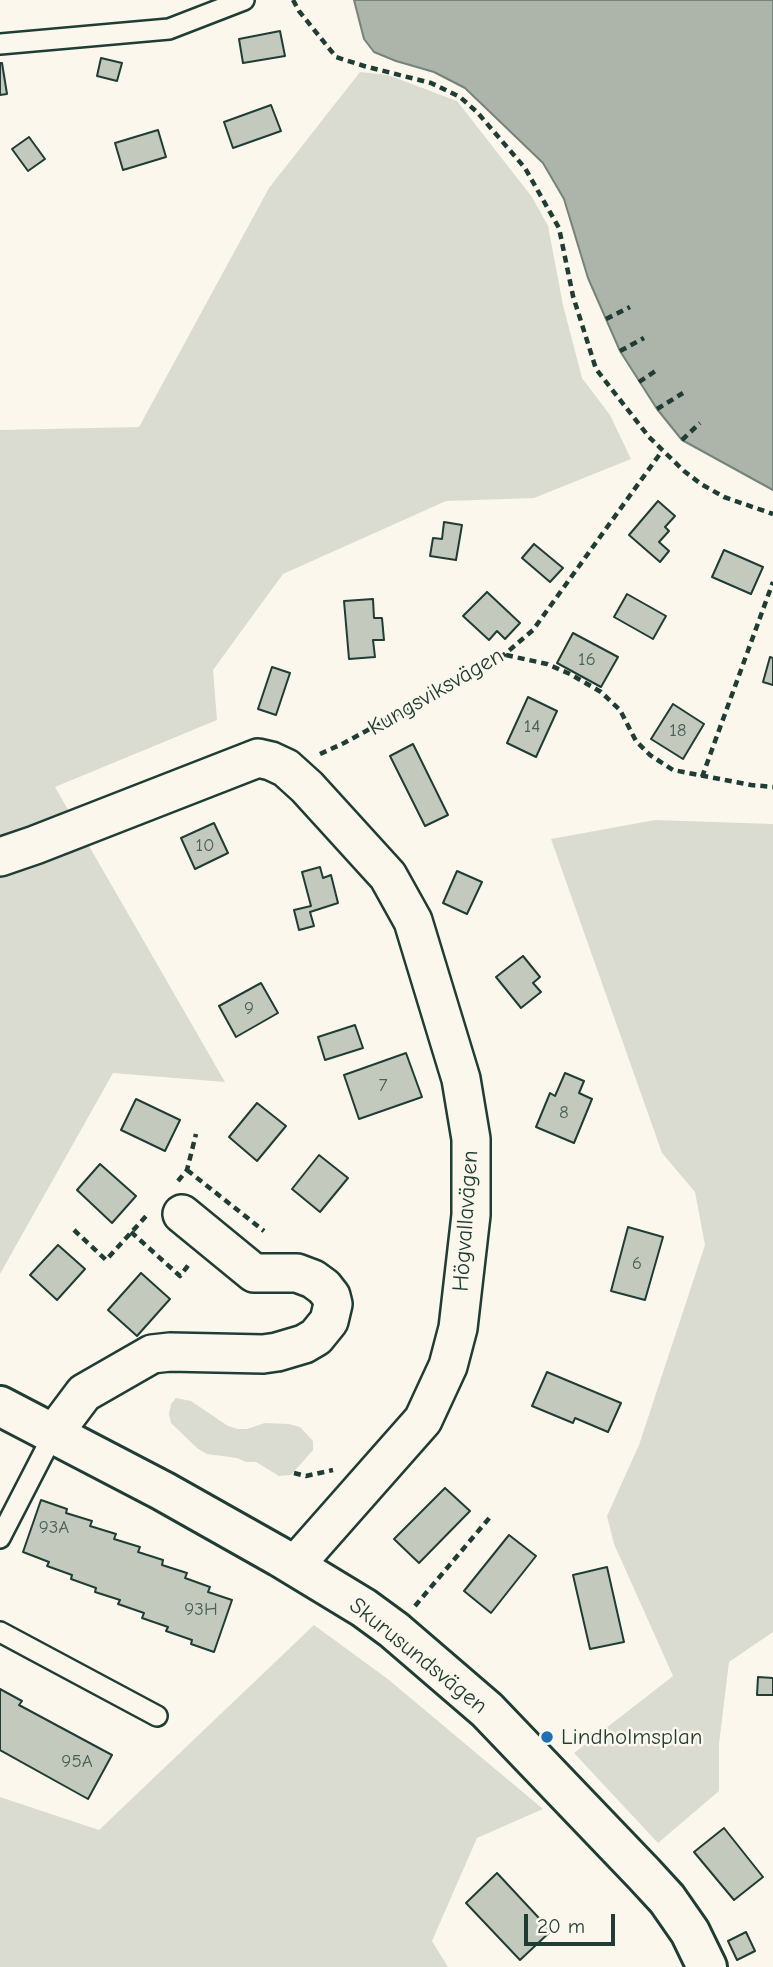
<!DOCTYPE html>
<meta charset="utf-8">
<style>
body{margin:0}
#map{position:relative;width:773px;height:1967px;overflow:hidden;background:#fbf7ec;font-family:"Comic Neue",sans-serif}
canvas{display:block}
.scale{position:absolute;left:524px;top:1914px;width:91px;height:32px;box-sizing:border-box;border:4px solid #1f3d34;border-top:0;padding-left:9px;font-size:21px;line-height:24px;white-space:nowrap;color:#1f3d34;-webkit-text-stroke:5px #fbf7ec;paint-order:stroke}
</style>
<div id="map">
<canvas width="773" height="1967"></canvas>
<div class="scale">20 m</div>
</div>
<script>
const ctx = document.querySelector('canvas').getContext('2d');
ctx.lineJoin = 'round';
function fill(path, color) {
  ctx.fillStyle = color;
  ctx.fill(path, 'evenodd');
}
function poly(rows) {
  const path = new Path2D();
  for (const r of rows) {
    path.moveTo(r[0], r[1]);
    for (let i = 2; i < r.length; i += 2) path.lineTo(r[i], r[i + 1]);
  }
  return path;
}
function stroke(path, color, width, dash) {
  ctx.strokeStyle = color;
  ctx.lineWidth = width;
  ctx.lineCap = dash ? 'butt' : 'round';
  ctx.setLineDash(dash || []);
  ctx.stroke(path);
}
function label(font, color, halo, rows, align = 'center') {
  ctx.font = font + ' "Comic Neue",sans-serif';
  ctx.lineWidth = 5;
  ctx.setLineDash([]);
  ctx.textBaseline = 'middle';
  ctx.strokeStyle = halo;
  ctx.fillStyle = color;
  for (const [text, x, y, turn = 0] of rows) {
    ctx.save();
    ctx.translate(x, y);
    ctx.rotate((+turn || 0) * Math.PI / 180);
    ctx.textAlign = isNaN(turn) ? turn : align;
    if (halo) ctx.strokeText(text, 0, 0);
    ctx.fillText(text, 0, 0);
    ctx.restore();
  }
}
const green = poly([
 [360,72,388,75,457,101,532,197,548,226,563,305,582,378,610,415,631,459,534,498,446,501,283,574,213,670,217,720,55,787,225,1082,113,1073,0,1274,0,430,139,427,269,188],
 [655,820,773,824,773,1632,729,1662,719,1744,719,1791,658,1843,574,1753,673,1676,614,1544,607,1516,639,1445,705,1245,695,1192,662,1153,551,839],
 [176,1398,191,1401,228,1426,238,1429,247,1429,265,1423,289,1424,300,1427,313,1441,313,1450,291,1475,279,1476,256,1462,246,1462,237,1458,207,1454,198,1449,171,1423,169,1414,171,1404],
 [314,1625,389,1680,543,1809,477,1838,432,1941,448,1967,0,1967,0,1797,99,1830]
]);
const water = poly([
 [354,0,773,0,773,490,682,440,657,409,620,351,588,278,564,199,543,163,465,88,434,72,396,61,374,52,364,39,354,0]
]);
const building = poly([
 [280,31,285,56,243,63,239,39,280,31],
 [101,58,122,63,117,81,97,76,101,58],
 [0,63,2,63,7,94,0,95,0,63],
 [271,105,281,131,233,148,224,122,271,105],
 [158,130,166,157,123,170,115,143,158,130],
 [29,137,45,159,28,171,12,149,29,137],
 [658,501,675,516,665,527,669,531,659,542,669,551,660,562,629,535,658,501],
 [444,522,462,525,456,560,430,556,433,538,442,539,444,522],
 [534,544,563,568,550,582,522,558,534,544],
 [724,550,763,567,751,594,712,577,724,550],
 [487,592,520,623,505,639,497,631,489,640,463,616,487,592],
 [627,594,666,616,653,639,614,617,627,594],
 [373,599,374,618,382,618,384,640,373,640,375,657,349,659,344,601,373,599],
 [573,633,618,657,601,687,557,663,573,633],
 [770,657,773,658,773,685,763,682,770,657],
 [272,667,290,673,276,715,258,709,272,667],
 [528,697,557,711,536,757,507,743,528,697],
 [673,704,704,724,683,759,651,739,673,704],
 [413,744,448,815,425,826,390,756,413,744],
 [214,823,228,853,195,869,181,838,214,823],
 [320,867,323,878,331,875,338,903,310,912,314,926,299,930,294,910,311,906,302,872,320,867],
 [457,871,482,882,467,914,443,903,457,871],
 [523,956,540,977,533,983,541,992,521,1008,496,977,523,956],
 [261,983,278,1013,236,1037,219,1006,261,983],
 [355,1025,363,1048,325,1060,318,1037,355,1025],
 [406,1053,422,1097,359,1119,344,1075,406,1053],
 [565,1073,584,1081,579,1093,592,1099,574,1143,536,1127,550,1093,555,1096,565,1073],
 [136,1099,180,1120,165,1151,121,1130,136,1099],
 [257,1103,286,1126,257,1161,229,1137,257,1103],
 [319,1155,348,1178,320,1212,292,1189,319,1155],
 [100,1164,136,1196,112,1223,77,1190,100,1164],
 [628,1227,663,1237,645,1300,611,1291,628,1227],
 [58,1245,85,1269,57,1300,30,1275,58,1245],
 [141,1273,170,1299,137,1336,108,1310,141,1273],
 [547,1372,621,1403,608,1432,575,1418,573,1423,532,1406,547,1372],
 [445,1488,470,1511,419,1563,394,1539,445,1488],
 [41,1500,67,1509,66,1513,92,1521,90,1526,116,1534,114,1539,140,1547,138,1552,163,1560,162,1565,187,1573,185,1578,210,1587,208,1592,232,1600,214,1652,191,1644,192,1640,166,1631,168,1627,142,1618,144,1613,118,1604,120,1600,95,1592,96,1588,71,1579,72,1575,47,1566,49,1562,23,1552,41,1500],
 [509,1535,536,1556,491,1613,464,1591,509,1535],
 [607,1567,624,1642,590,1649,573,1575,607,1567],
 [758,1677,773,1678,773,1695,757,1695,758,1677],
 [0,1689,22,1701,19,1705,112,1755,88,1799,0,1750,0,1689],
 [724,1828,763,1877,734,1900,694,1852,724,1828],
 [497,1873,551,1931,520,1960,466,1903,497,1873],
 [746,1932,755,1951,737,1960,728,1941,746,1932]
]);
const path = poly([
 [293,0,299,11,336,57,364,66,431,83,460,97,477,112,525,168,559,228,573,296,596,369,649,437,684,471,701,484,724,497,773,514],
 [606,319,630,307],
 [620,351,644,338],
 [639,382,657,370],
 [657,409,683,393],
 [682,440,700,423],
 [506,655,547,664,570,674,601,692,620,710,636,741,650,755,673,770,751,785,773,787],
 [320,754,344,743,482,668,505,654,533,630,662,451],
 [702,777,773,582],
 [187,1170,264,1231],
 [178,1181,187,1170,196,1134],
 [74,1230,106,1260,148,1214],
 [131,1232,180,1276,190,1263],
 [294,1473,306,1476,333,1470],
 [415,1606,491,1516]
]);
const lane = poly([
 [0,44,169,29,244,0],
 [0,1538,54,1433],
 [0,1632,157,1716]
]);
const street = poly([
 [0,857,35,845,258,758,271,761,286,768,307,787,388,876,413,921,461,1079,471,1139,471,1215,458,1328,448,1366,423,1420,295,1565],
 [54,1433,84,1393,152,1354,170,1352,263,1354,277,1352,304,1344,316,1337,329,1321,333,1304,331,1296,324,1287,313,1279,297,1273,254,1273,182,1214]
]);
const secondary = poly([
 [0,1406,163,1491,280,1557,364,1608,394,1630,487,1710,644,1874,667,1899,690,1932,707,1967]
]);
const markers = [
 [547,1737,7,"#1f6fb2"]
];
const numberNames = [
 ["16",587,660],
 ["14",532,727],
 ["18",678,731],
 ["10",205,846],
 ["9",249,1009],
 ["7",383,1086],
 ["8",564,1113],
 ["6",637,1264],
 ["93A",54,1528],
 ["93H",201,1610],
 ["95A",77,1762]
];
const streetNames = [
 ["Kungsviksvägen",436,692,-30],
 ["Högvallavägen",466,1221,-86],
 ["Skurusundsvägen",418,1656,39]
];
const poiNames = [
 ["Lindholmsplan",561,1737]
];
fill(green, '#dbdcd1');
fill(water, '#adb4aa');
stroke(water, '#74847b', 2);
fill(building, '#c4c9be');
stroke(building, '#1f3d34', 2);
stroke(lane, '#1f3d34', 24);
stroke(street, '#1f3d34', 42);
stroke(secondary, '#1f3d34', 44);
stroke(path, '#1f3d34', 4.5, [7, 5]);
stroke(lane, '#fbf7ec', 19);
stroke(street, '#fbf7ec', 37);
stroke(secondary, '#fbf7ec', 38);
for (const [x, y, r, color] of markers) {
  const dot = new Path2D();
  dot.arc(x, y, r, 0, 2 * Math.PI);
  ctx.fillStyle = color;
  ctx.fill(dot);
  stroke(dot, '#fbf7ec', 2.5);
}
label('19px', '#486056', null, numberNames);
label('23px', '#1f3d34', '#fbf7ec', streetNames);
label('23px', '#1f3d34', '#fbf7ec', poiNames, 'left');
</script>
